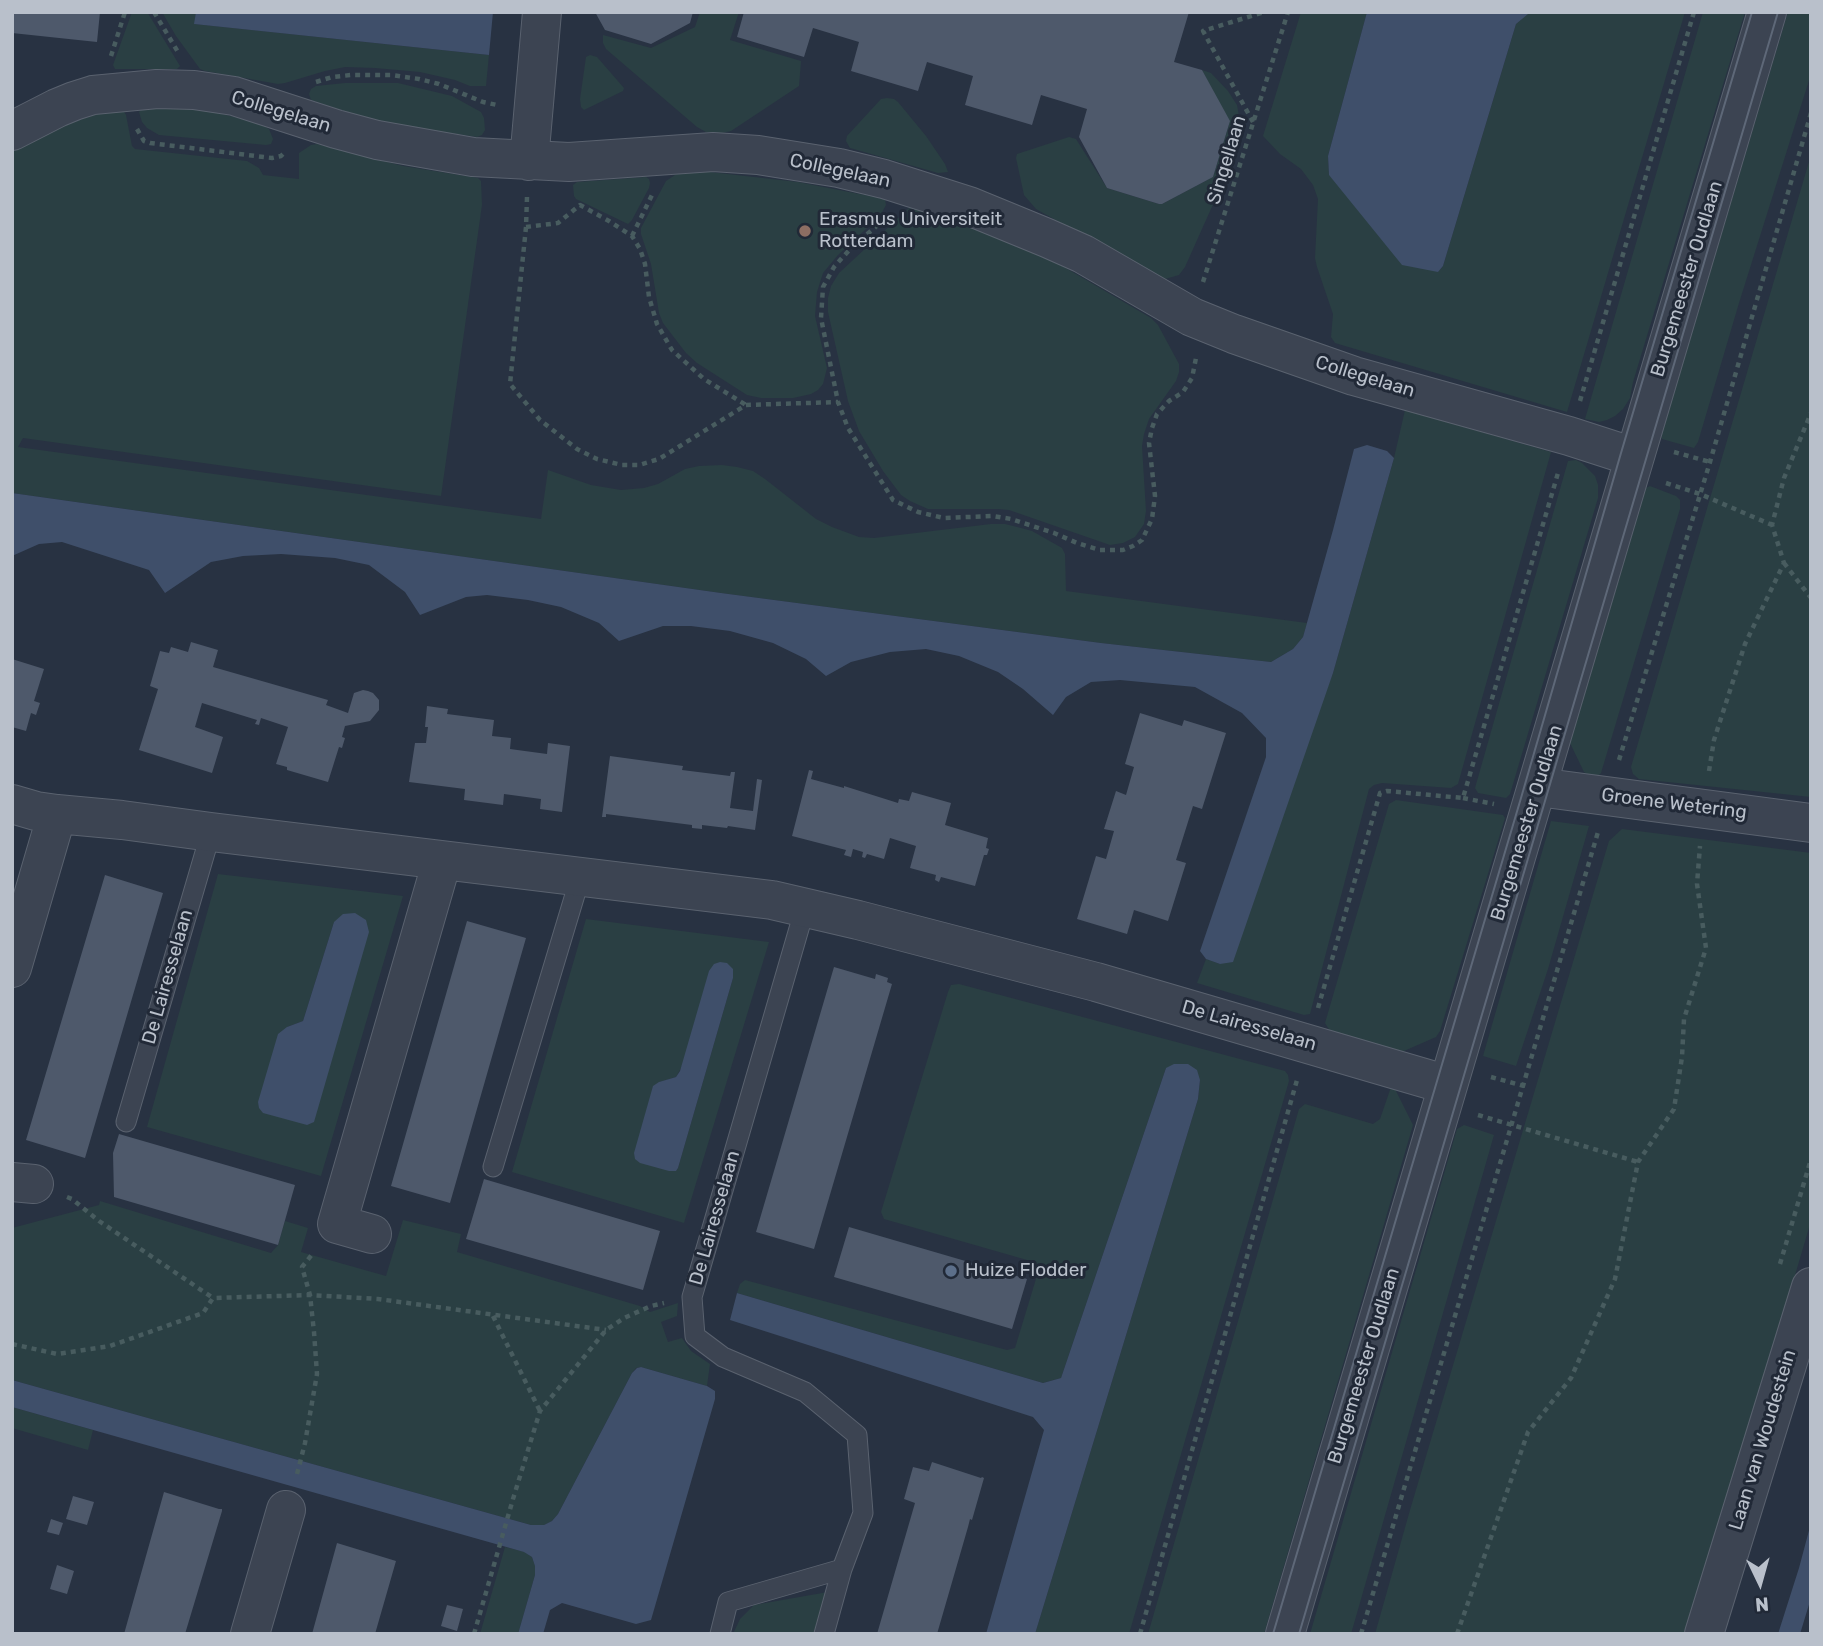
<!DOCTYPE html>
<style>
body{margin:0}
#map{position:relative;width:1823px;height:1646px;overflow:hidden;background:#283242;font-family:Rubik,sans-serif}
canvas{display:block}
.frame{position:absolute;inset:0;border:14px solid #b9c0cb;pointer-events:none}
.north{position:absolute;left:1725px;top:1548px;width:70px;height:70px;-webkit-text-stroke:5px #212937;paint-order:stroke;rotate:175deg;font-size:19px;font-weight:700;line-height:28px;text-align:center;color:#b9c0cb}
.north::after{content:'';display:block;margin:auto;width:24px;height:32px;background:#b9c0cb;clip-path:polygon(50% 0,100% 100%,50% 72%,0 100%)}
</style>
<div id="map">
<canvas width="1823" height="1646"></canvas>
<div class="frame"></div>
<div class="north">N</div>
</div>
<script>
const ctx = document.querySelector('canvas').getContext('2d');
ctx.lineJoin = 'round';
function fill(path, color) {
  ctx.fillStyle = color;
  ctx.fill(path, 'evenodd');
}
function poly(rows) {
  const path = new Path2D();
  for (const r of rows) {
    path.moveTo(r[0], r[1]);
    for (let i = 2; i < r.length; i += 2) path.lineTo(r[i], r[i + 1]);
  }
  return path;
}
function stroke(path, color, width, dash) {
  ctx.strokeStyle = color;
  ctx.lineWidth = width;
  ctx.lineCap = dash ? 'butt' : 'round';
  ctx.setLineDash(dash || []);
  ctx.stroke(path);
}
function label(font, color, halo, rows, align = 'center') {
  ctx.font = font + ' Rubik,sans-serif';
  ctx.lineWidth = 6;
  ctx.setLineDash([]);
  ctx.textBaseline = 'middle';
  ctx.strokeStyle = halo;
  ctx.fillStyle = color;
  for (const [text, x, y, turn = 0] of rows) {
    ctx.save();
    ctx.translate(x, y);
    ctx.rotate((+turn || 0) * Math.PI / 180);
    ctx.textAlign = isNaN(turn) ? turn : align;
    if (halo) ctx.strokeText(text, 0, 0);
    ctx.fillText(text, 0, 0);
    ctx.restore();
  }
}
const green = poly([
 [132,12,147,12,149,15,180,66,177,69,115,69,113,65],
 [162,12,196,12,195,24,489,55,486,86,470,86,455,80,420,72,375,68,345,67,325,71,285,83,278,84,205,71,200,69,176,36],
 [700,12,739,12,730,40,801,61,799,86,731,131,722,133,706,132,697,127,606,49,603,43,603,35,651,48,695,27],
 [1301,12,1367,12,1328,156,1329,175,1438,272,1443,266,1516,24,1528,13,1532,12,1685,12,1567,412,1335,343,1331,337,1333,314,1317,267,1315,258,1318,199,1313,185,1301,169,1280,154,1263,136],
 [1703,12,1745,12,1633,382,1630,398,1623,409,1615,416,1607,420,1599,422,1585,419],
 [1788,12,1811,12,1811,74,1739,303,1698,442,1694,448,1662,439,1662,433],
 [590,55,597,57,624,88,623,91,584,110,581,107,580,99,586,57],
 [1202,70,1211,73,1228,91,1237,105,1241,127,1236,153,1185,267,1179,275,1165,279,1157,277,1036,209,1024,195,1016,158,1017,154,1069,137,1076,139,1107,188,1159,204,1162,204,1213,177,1229,125],
 [345,83,398,83,452,96,481,112,484,118,485,130,482,135,477,137,396,125,359,116,311,100,309,94,311,89,316,86],
 [887,98,894,99,898,102,926,136,945,164,948,172,938,173,850,148,846,141,847,136,881,99],
 [143,108,202,109,258,123,269,129,273,139,271,144,266,145,159,135,147,128,142,122,139,112],
 [123,110,126,115,132,146,135,149,247,161,259,168,263,175,299,179,299,153,311,145,317,144,403,166,478,178,481,181,482,205,441,496,23,438,18,447,541,519,548,470,591,485,621,490,644,488,658,484,685,469,699,466,722,465,737,467,753,471,765,479,816,519,832,527,859,537,874,538,991,524,1005,524,1021,528,1032,531,1062,548,1065,554,1066,591,1307,623,1303,637,1293,649,1271,662,1101,643,721,593,12,493,12,148,72,122,108,111],
 [1811,155,1811,797,1639,779,1633,774,1631,767],
 [688,172,710,172,798,182,885,199,886,205,880,216,838,255,823,273,817,292,815,316,827,368,823,384,818,390,811,394,793,398,761,398,747,395,697,363,686,353,663,323,659,313,651,264,641,234,641,228,666,181,678,173],
 [646,177,649,179,650,183,649,188,632,220,628,224,576,199,574,196,573,185,577,182],
 [909,208,919,209,1024,245,1047,257,1151,318,1158,325,1179,364,1179,372,1176,381,1149,419,1144,434,1142,446,1146,511,1144,524,1135,537,1123,543,1110,545,1009,510,998,509,928,509,910,501,901,495,883,471,859,431,848,401,828,312,828,298,831,286,839,273],
 [1405,410,1551,452,1458,784,1451,788,1382,783,1374,785,1369,789,1310,1014,1304,1015,1197,983,1206,959,1220,964,1333,673,1394,458],
 [1576,460,1582,463,1595,476,1598,485,1598,498,1510,794,1506,798,1478,793,1475,788,1568,461],
 [1650,486,1676,496,1680,500,1680,509,1601,773,1598,776,1591,776,1584,772,1570,743,1646,488],
 [1396,800,1503,815,1505,818,1440,1031,1436,1037,1404,1051,1397,1052,1330,1031,1325,1023,1389,804],
 [1551,821,1589,826,1548,969,1516,1066,1483,1056],
 [1622,829,1811,853,1811,1221,1689,1634,1375,1634,1410,1510,1609,841],
 [218,874,403,896,321,1176,147,1127],
 [334,922,306,1125,287,1027,303,1021],
 [586,919,769,942,684,1223,512,1172],
 [733,978,678,1168,676,1171,660,1082,676,1077],
 [959,984,1285,1071,1288,1075,1289,1081,1129,1634,1035,1634,1198,1099,1200,1080,1166,1068,1061,1378,1043,1383,737,1293,740,1284,745,1280,1007,1350,1015,1348,1039,1269,1034,1262,884,1219,881,1212,948,992,951,985],
 [1391,1087,1395,1089,1413,1125,1264,1634,1148,1634,1299,1109,1305,1104,1373,1124,1380,1119],
 [1464,1125,1494,1135,1351,1634,1310,1634,1457,1129],
 [100,1201,271,1253,278,1245,285,1221,308,1228,301,1252,386,1276,403,1220,461,1234,457,1252,640,1306,650,1312,678,1303,677,1316,661,1322,668,1342,682,1338,691,1351,710,1364,707,1386,641,1367,636,1368,632,1373,558,1514,552,1521,544,1525,531,1525,12,1380,12,1228,99,1205],
 [12,1407,93,1430,88,1450,12,1428],
 [505,1547,525,1552,532,1557,535,1565,535,1575,518,1634,480,1634],
 [828,1592,813,1634,733,1634,740,1619,754,1605]
]);
const water = poly([
 [196,12,493,12,489,55,194,24],
 [1367,12,1532,12,1528,14,1516,24,1443,266,1438,272,1402,265,1329,175,1328,156],
 [1367,445,1387,451,1394,458,1333,673,1233,962,1220,964,1206,959,1200,951,1266,757,1266,738,1242,713,1195,687,1120,680,1091,682,1066,697,1053,715,1023,689,998,672,959,656,926,649,890,652,851,662,826,676,806,659,773,643,730,631,691,626,663,626,619,641,599,623,561,607,528,600,487,595,466,597,420,615,405,592,369,565,335,558,281,554,243,556,211,562,165,593,149,570,62,542,39,544,12,556,12,493,721,593,1101,643,1271,662,1293,649,1303,637,1333,530,1354,449],
 [355,913,366,920,369,932,314,1122,307,1125,263,1113,259,1108,258,1102,278,1034,287,1027,303,1021,334,922,343,914],
 [720,962,727,963,733,969,733,978,678,1168,676,1171,669,1171,640,1163,635,1159,634,1153,653,1086,659,1082,676,1077,680,1071,709,971,714,964],
 [1174,1064,1188,1064,1197,1070,1200,1080,1198,1099,1035,1634,986,1634,1044,1430,1033,1417,730,1320,737,1293,1043,1383,1061,1378,1166,1068],
 [641,1367,707,1386,715,1391,715,1399,651,1620,636,1624,562,1603,550,1610,543,1634,518,1634,535,1575,535,1566,532,1557,524,1552,12,1407,12,1380,531,1525,544,1525,552,1521,558,1514,632,1373,637,1368],
 [1811,1523,1811,1598,1800,1634,1778,1634,1799,1568]
]);
const building = poly([
 [12,12,100,12,97,42,12,33],
 [595,12,693,12,690,23,651,44,605,30],
 [744,12,1189,12,1174,62,1202,70,1230,121,1213,177,1162,204,1159,204,1107,188,1079,137,1087,109,1041,95,1032,125,965,105,973,76,927,62,918,91,851,71,859,42,813,28,804,57,737,37],
 [191,642,218,650,213,667,328,700,326,705,348,713,354,693,363,690,368,691,373,693,379,700,379,710,370,721,345,726,342,737,345,738,342,748,339,747,328,782,287,770,287,767,276,764,288,727,261,718,259,725,255,724,257,720,202,703,195,727,223,737,212,773,139,750,158,689,150,686,160,651,169,653,171,647,188,652],
 [12,659,44,669,34,701,40,703,36,715,31,713,26,731,12,727],
 [427,706,448,709,447,714,494,720,492,736,511,738,510,749,547,754,548,743,570,746,562,812,540,809,541,799,504,794,503,805,464,800,465,789,409,782,415,743,426,743,428,727,425,727],
 [1140,713,1182,726,1184,720,1226,733,1202,809,1193,806,1176,860,1186,863,1168,921,1134,910,1127,934,1077,919,1096,856,1106,859,1114,831,1104,829,1116,791,1126,795,1134,767,1125,764],
 [610,756,683,766,682,770,730,776,731,772,735,772,730,808,753,811,757,779,762,780,755,830,728,826,727,828,702,825,702,829,692,828,692,825,606,814,606,817,602,817],
 [809,770,813,771,811,779,844,788,844,786,898,803,899,799,909,801,912,792,951,803,945,825,988,838,986,848,989,849,987,855,984,855,975,886,941,877,939,882,935,880,936,875,910,868,916,846,890,838,884,859,867,854,865,858,862,857,863,852,853,849,851,857,844,855,846,850,792,836],
 [105,875,163,893,85,1158,26,1140],
 [467,921,526,938,450,1203,391,1186],
 [834,967,875,979,876,974,888,978,887,982,892,984,814,1249,756,1232],
 [119,1134,295,1185,278,1245,114,1197,113,1153],
 [484,1179,660,1231,643,1290,466,1239],
 [849,1227,1027,1279,1012,1329,834,1277],
 [932,1462,981,1478,982,1477,984,1478,972,1520,970,1519,968,1527,937,1634,877,1634,915,1503,904,1499,913,1467,929,1471],
 [164,1492,219,1509,222,1509,222,1511,185,1634,124,1634],
 [73,1496,94,1502,87,1525,66,1519],
 [51,1519,63,1523,59,1535,47,1532],
 [337,1543,396,1561,375,1634,312,1634],
 [57,1565,74,1571,67,1594,50,1589],
 [447,1605,463,1609,457,1631,441,1626]
]);
const path = poly([
 [154,12,178,52],
 [111,56,125,12],
 [316,82,332,77,351,75,392,75,419,79,439,84,483,102,497,105],
 [1253,122,1203,31,1264,12],
 [137,129,144,141,150,143,272,158,281,156,286,151],
 [527,197,526,227,510,384,540,420,577,449,597,459,622,465,639,465,659,459,746,405,838,402],
 [886,218,851,248,834,267,823,287,821,318,838,402,848,428,893,500,918,512,944,518,993,516,1011,519,1054,533,1077,543,1100,550,1123,550,1133,546,1142,540,1152,519,1155,496,1149,443,1152,428,1157,414,1169,401,1183,392,1192,378,1196,358],
 [526,227,558,223,580,205,609,221,632,236,640,249,645,264,649,297,657,324,672,350,704,379,746,405],
 [632,236,653,193],
 [1203,282,1288,12],
 [1580,401,1694,12],
 [1674,452,1710,462],
 [1666,483,1700,494,1772,525],
 [1784,563,1811,598],
 [1619,760,1710,462,1811,113],
 [1709,771,1714,740,1745,644,1784,563,1772,525,1784,478,1811,413],
 [1463,798,1494,804],
 [1318,1008,1380,793,1387,791,1463,798,1558,473],
 [1491,1077,1524,1086],
 [1478,1115,1638,1162],
 [67,1197,72,1199,99,1221,213,1298],
 [1780,1264,1811,1159],
 [493,1316,540,1411],
 [12,1344,57,1354,110,1346,203,1313,213,1298,310,1295,378,1299,606,1330],
 [297,1474,305,1443,317,1374,314,1332,310,1295,302,1267,314,1252],
 [474,1634,513,1499,540,1411,606,1330,624,1318,651,1306,664,1303],
 [1140,1634,1297,1080],
 [1361,1634,1598,832],
 [1457,1634,1528,1432,1571,1378,1615,1279,1638,1162,1674,1109,1682,1057,1684,1019,1706,948,1697,884,1700,846]
]);
const lane = poly([
 [805,908,692,1297,695,1336,723,1357,805,1392,857,1435,863,1513,842,1569,824,1634],
 [126,1122,211,832],
 [493,1167,580,878],
 [720,1634,728,1602,842,1569]
]);
const street = poly([
 [12,131,57,108,74,101,93,95,157,89,194,90,234,96,336,129,377,140,473,157,569,162,713,152,758,155,839,168,884,179,969,206,1047,238,1083,254,1192,317,1234,334,1354,376,1569,436,1634,457],
 [529,161,542,12],
 [1538,787,1811,823],
 [12,804,36,811,57,814,122,820,211,832,772,900,858,920,1096,982,1448,1085],
 [12,968,57,814],
 [12,1182,34,1184],
 [372,1234,337,1224,442,861],
 [250,1634,286,1510],
 [1285,1634,1767,12],
 [1704,1634,1811,1287]
]);
const tram = poly([
 [1273,1634,1521,798,1621,453,1752,12],
 [1299,1634,1778,12]
]);
const markers = [
 [805,231,7,"#8d6e63"],
 [951,1271,7,"#5c6f8a"]
];
const streetNames = [
 ["Collegelaan",281,112,17],
 ["Singellaan",1227,160,-73],
 ["Collegelaan",840,171,12],
 ["Burgemeester Oudlaan",1687,279,-73],
 ["Collegelaan",1365,377,17],
 ["Groene Wetering",1674,804,7],
 ["Burgemeester Oudlaan",1527,823,-73],
 ["De Lairesselaan",168,977,-74],
 ["De Lairesselaan",1249,1026,16],
 ["De Lairesselaan",715,1218,-74],
 ["Burgemeester Oudlaan",1364,1366,-73],
 ["Laan van Woudestein",1763,1440,-73]
];
const poiNames = [
 ["Erasmus Universiteit",819,220],
 ["Rotterdam",819,242],
 ["Huize Flodder",965,1271]
];
fill(green, '#2a3f43');
fill(water, '#3f4f6a');
fill(building, '#4e596b');
stroke(lane, '#5a626f', 21);
stroke(street, '#5a626f', 40);
stroke(path, '#485c5f', 4.5, [5, 5]);
stroke(lane, '#3c4452', 19);
stroke(street, '#3c4452', 38);
stroke(tram, '#5e6878', 2);
for (const [x, y, r, color] of markers) {
  const dot = new Path2D();
  dot.arc(x, y, r, 0, 2 * Math.PI);
  ctx.fillStyle = color;
  ctx.fill(dot);
  stroke(dot, '#212937', 2.5);
}
label('19px', '#b9c0cb', '#212937', streetNames);
label('19px', '#b9c0cb', '#212937', poiNames, 'left');
</script>
